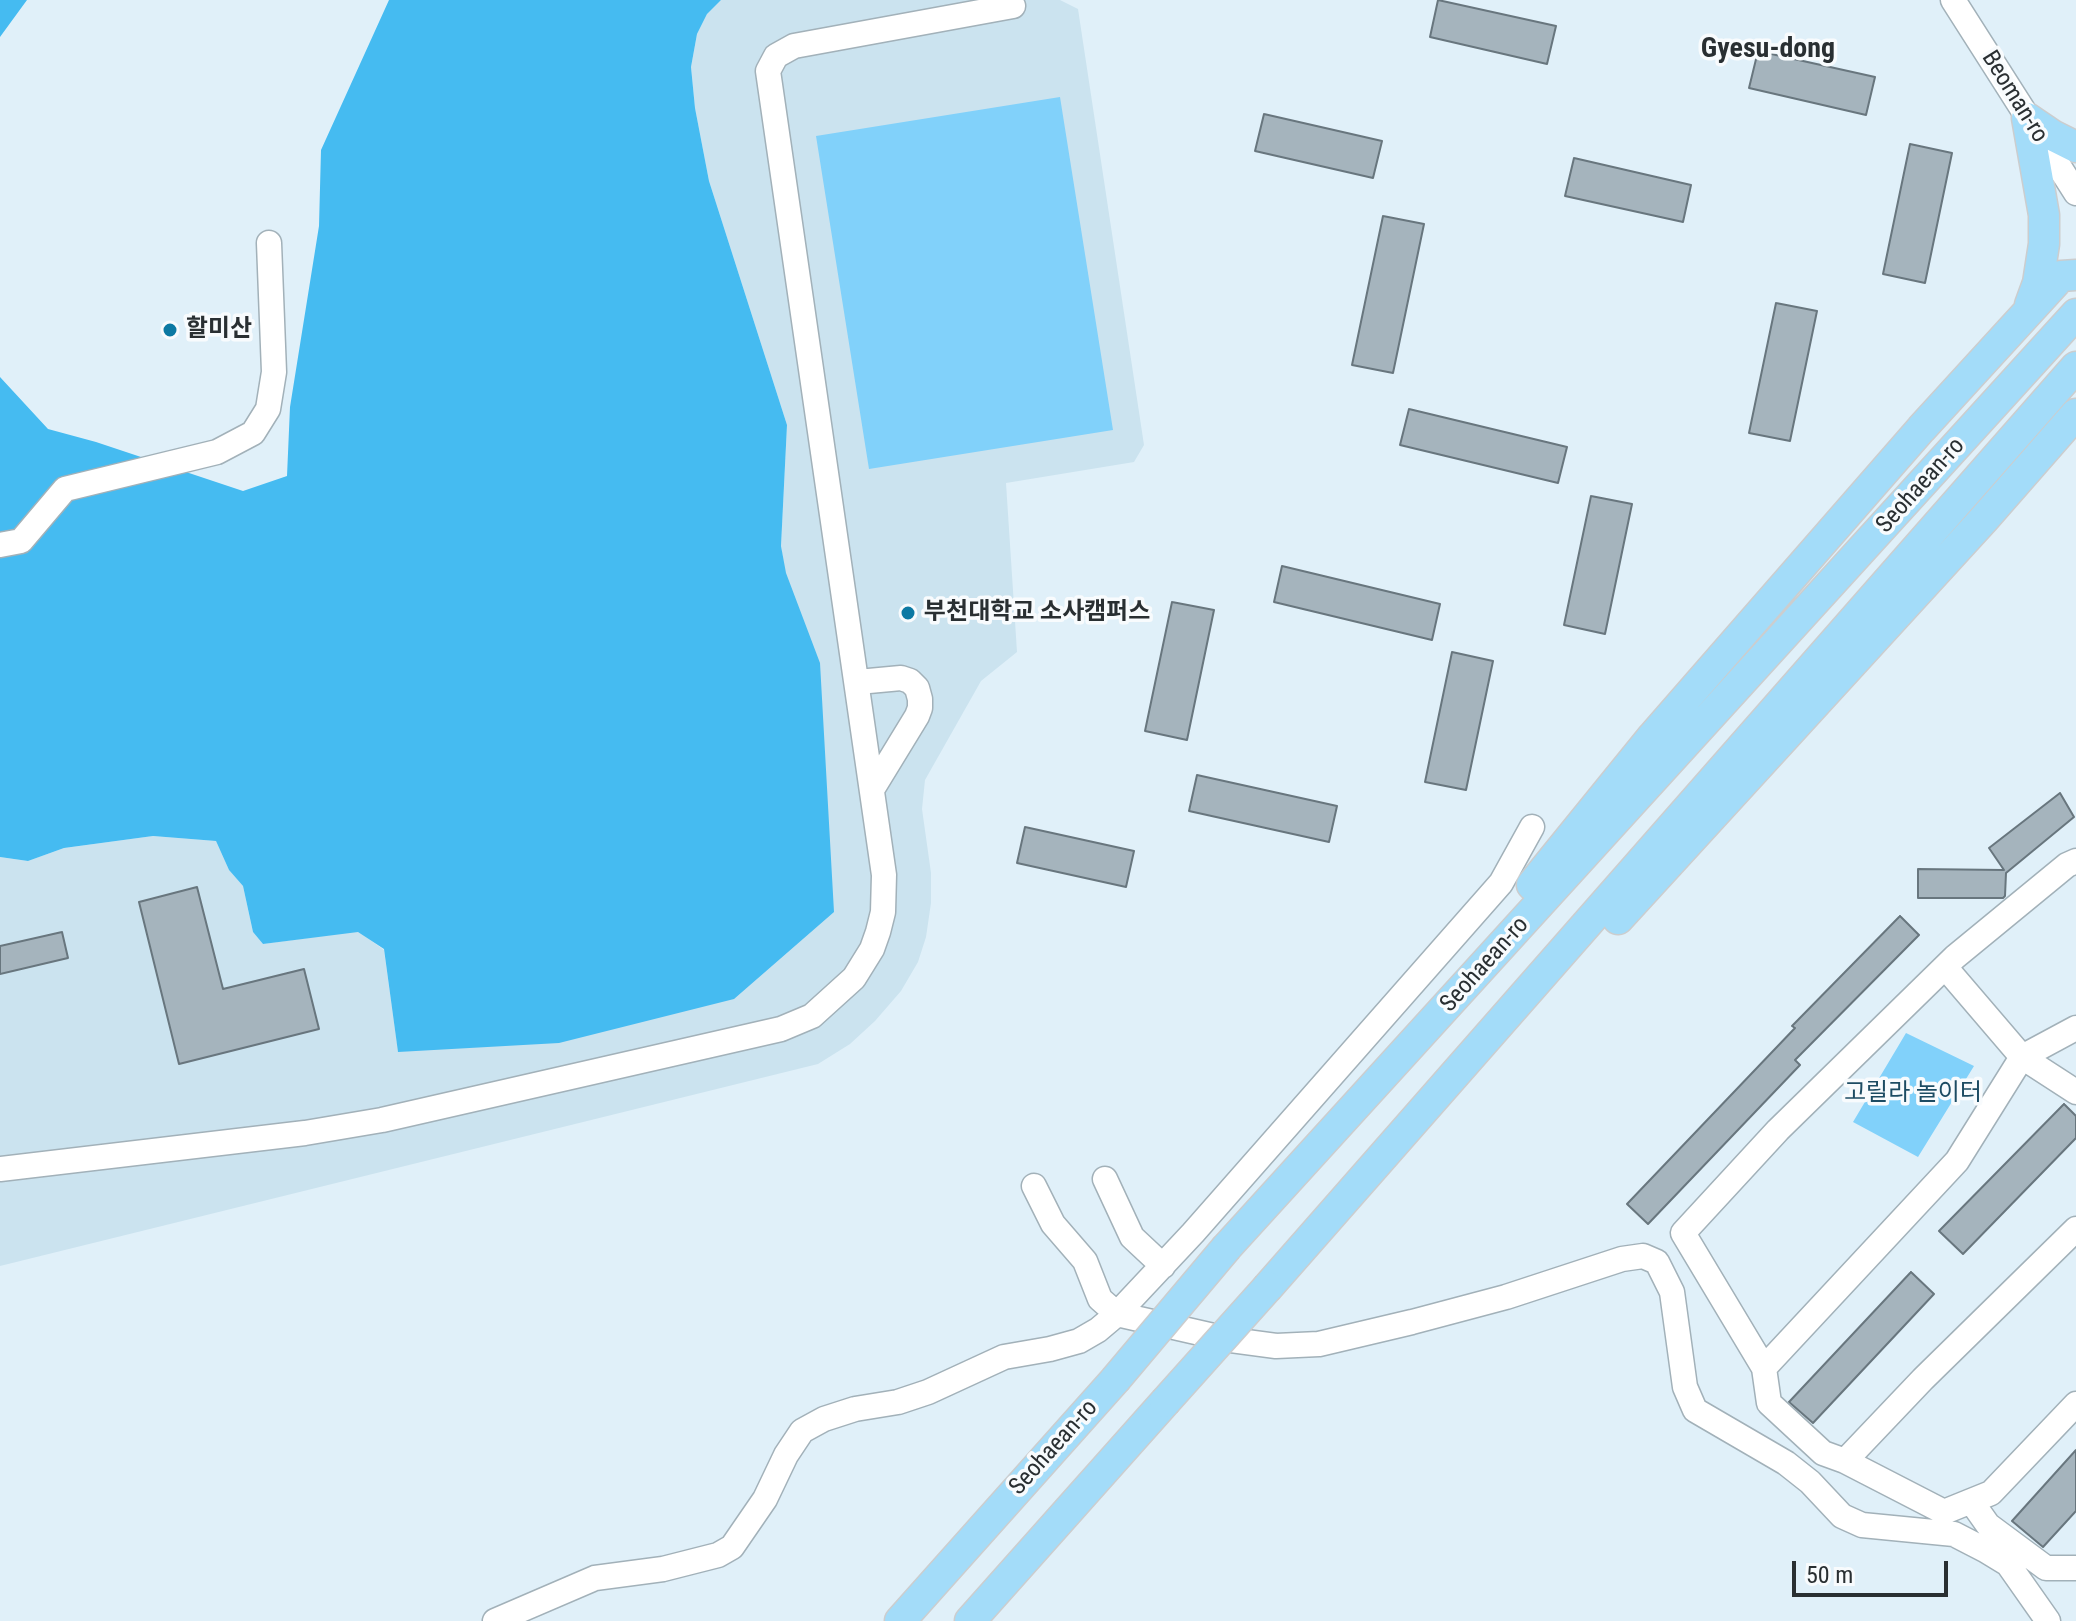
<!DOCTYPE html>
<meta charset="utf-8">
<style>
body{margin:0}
#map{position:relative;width:2076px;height:1621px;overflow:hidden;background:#e0f0f9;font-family:"Roboto Condensed",sans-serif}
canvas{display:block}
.scale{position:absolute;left:1792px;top:1561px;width:156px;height:36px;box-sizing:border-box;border:4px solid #292f32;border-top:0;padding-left:10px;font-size:24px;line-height:28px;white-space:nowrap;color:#292f32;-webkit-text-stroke:6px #f8fbfd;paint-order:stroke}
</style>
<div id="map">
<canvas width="2076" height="1621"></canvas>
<div class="scale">50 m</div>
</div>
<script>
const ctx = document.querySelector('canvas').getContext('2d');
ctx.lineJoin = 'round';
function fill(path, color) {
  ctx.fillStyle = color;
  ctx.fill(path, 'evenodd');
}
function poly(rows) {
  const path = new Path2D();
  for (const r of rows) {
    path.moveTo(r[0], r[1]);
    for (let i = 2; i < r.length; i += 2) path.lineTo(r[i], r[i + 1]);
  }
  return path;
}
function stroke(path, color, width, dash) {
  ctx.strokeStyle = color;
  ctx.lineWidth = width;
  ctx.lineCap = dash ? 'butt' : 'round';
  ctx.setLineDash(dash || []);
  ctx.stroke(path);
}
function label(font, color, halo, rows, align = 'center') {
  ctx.font = font + ' "Roboto Condensed","Noto Sans KR",sans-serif';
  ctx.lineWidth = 7;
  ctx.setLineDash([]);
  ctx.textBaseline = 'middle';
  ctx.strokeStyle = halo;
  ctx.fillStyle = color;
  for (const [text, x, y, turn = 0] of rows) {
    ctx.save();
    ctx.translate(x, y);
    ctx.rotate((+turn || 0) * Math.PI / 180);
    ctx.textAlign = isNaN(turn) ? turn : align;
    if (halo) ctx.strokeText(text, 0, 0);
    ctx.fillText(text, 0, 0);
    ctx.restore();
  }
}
const built = poly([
 [721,0,1060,0,1078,9,1144,445,1134,462,1006,483,1017,652,981,681,925,780,922,809,931,873,931,903,926,937,918,962,901,991,875,1021,850,1044,818,1064,0,1266,0,857,28,861,64,848,153,836,216,841,229,870,243,886,253,932,263,944,358,931,384,950,398,1051,785,573,781,546,787,425,709,181,695,108,691,67,697,34,707,14]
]);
const green = poly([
 [1060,97,1113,430,869,469,816,136],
 [1906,1033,1974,1066,1918,1157,1853,1122]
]);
const forest = poly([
 [0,0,27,0,0,37],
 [389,0,721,0,707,14,697,34,691,67,695,108,709,181,787,425,781,546,786,573,820,663,834,912,734,999,559,1043,398,1052,384,949,358,932,263,944,253,932,243,886,229,870,216,841,153,836,64,848,28,861,0,857,0,377,48,429,96,442,243,491,287,476,290,407,319,226,321,150]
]);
const building = poly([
 [1438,0,1556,26,1547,64,1430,37,1438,0],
 [1758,51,1875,77,1866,115,1749,88,1758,51],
 [1264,114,1382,141,1373,178,1255,151,1264,114],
 [1910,144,1952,153,1925,283,1883,274,1910,144],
 [1574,158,1691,185,1683,222,1565,196,1574,158],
 [1383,216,1424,224,1393,373,1352,365,1383,216],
 [1776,303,1817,311,1790,441,1749,433,1776,303],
 [1409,409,1567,447,1558,483,1400,445,1409,409],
 [1591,496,1632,504,1605,634,1564,625,1591,496],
 [1282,566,1440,604,1432,640,1274,602,1282,566],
 [1172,602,1214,610,1187,740,1145,731,1172,602],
 [1452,652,1493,661,1466,790,1425,782,1452,652],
 [1197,775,1337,806,1329,842,1189,811,1197,775],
 [2060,793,2074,817,2006,873,2005,896,2003,898,1918,898,1918,869,2004,870,1989,848,2060,793],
 [1025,827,1134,851,1126,887,1017,863,1025,827],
 [197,887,223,989,304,969,319,1029,179,1064,139,902,197,887],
 [1900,916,1919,935,1795,1060,1800,1065,1648,1224,1627,1204,1795,1028,1792,1026,1900,916],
 [62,932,68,958,0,974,0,946,62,932],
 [2064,1104,2076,1116,2076,1138,1963,1254,1939,1231,2064,1104],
 [1911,1272,1934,1294,1813,1423,1789,1402,1911,1272],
 [2076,1450,2076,1511,2043,1547,2012,1521,2076,1450]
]);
const minor = poly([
 [1953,0,2076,193],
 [0,545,21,541,65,489,217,452,253,433,268,409,274,372,269,243],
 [858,682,901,678,910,681,917,688,920,699,920,708,917,716,873,788],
 [2076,861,2067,865,1955,957,1778,1130,1683,1233,1764,1368,1957,1161,2022,1057,2076,1028],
 [1945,967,2022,1057,2076,1092],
 [0,1169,305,1133,382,1120,781,1029,812,1016,854,978,872,949,878,932,883,912,884,875,768,71,776,56,794,46,1013,6],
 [1105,1179,1132,1237,1163,1266],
 [1034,1186,1053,1224,1085,1261,1100,1299,1117,1314,1231,1340,1276,1346,1319,1344,1412,1322,1506,1297,1622,1259,1643,1256,1657,1262,1672,1292,1685,1387,1695,1410,1786,1463,1810,1482,1842,1516,1862,1525,1954,1534,1985,1550,2008,1564,2048,1621],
 [2076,1229,1923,1379,1845,1461,1944,1512,1991,1493,2076,1404],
 [1764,1368,1769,1403,1823,1453,1845,1461],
 [1971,1501,1988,1525,2046,1568,2076,1568],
 [495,1621,595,1578,663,1569,718,1555,732,1547,765,1499,786,1455,802,1431,824,1419,855,1409,898,1402,928,1392,1004,1357,1050,1349,1079,1341,1098,1330,1117,1314,1193,1233,1501,883,1532,827]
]);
const major = poly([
 [2027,118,2044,215,2044,244,2038,283,2030,305],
 [2027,118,2052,135,2076,147],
 [1532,885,1653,736,1921,429,2061,276,2076,275],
 [1618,919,1984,519,2076,414],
 [1227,1247,2076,314],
 [1268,1287,2076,367],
 [900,1621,1115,1380],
 [970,1621,1165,1402]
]);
const majorBridge = poly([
 [1115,1380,1227,1247],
 [1165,1402,1268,1287]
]);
const markers = [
 [170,330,8,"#0c79a3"],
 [908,613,8,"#0c79a3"]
];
const streetNames = [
 ["Beoman-ro",2014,97,58],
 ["Seohaean-ro",1921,486,-48],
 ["Seohaean-ro",1485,965,-48],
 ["Seohaean-ro",1054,1448,-48]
];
const poiNames = [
 ["할미산",186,330],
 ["부천대학교 소사캠퍼스",924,613]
];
const parkNames = [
 ["고릴라 놀이터",1913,1094]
];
const quarterNames = [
 ["Gyesu-dong",1768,50]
];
fill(built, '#cbe3ef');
fill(green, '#81d1fa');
fill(forest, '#45bbf1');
fill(building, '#a5b4bd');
stroke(building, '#68767e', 2);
stroke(minor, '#a2b1b9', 27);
stroke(major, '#cccdce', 33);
stroke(minor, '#fff', 24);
stroke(major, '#a3dcf9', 30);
stroke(majorBridge, '#cccdce', 33, []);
stroke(majorBridge, '#a3dcf9', 30);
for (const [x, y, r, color] of markers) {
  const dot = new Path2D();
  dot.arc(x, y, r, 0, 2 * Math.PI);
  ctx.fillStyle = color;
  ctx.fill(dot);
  stroke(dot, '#f8fbfd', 3);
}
label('24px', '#292f32', '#f8fbfd', streetNames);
label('bold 24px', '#292f32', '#f8fbfd', poiNames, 'left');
label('24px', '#1d4c63', '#f8fbfd', parkNames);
label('bold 28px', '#292f32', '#f8fbfd', quarterNames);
</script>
